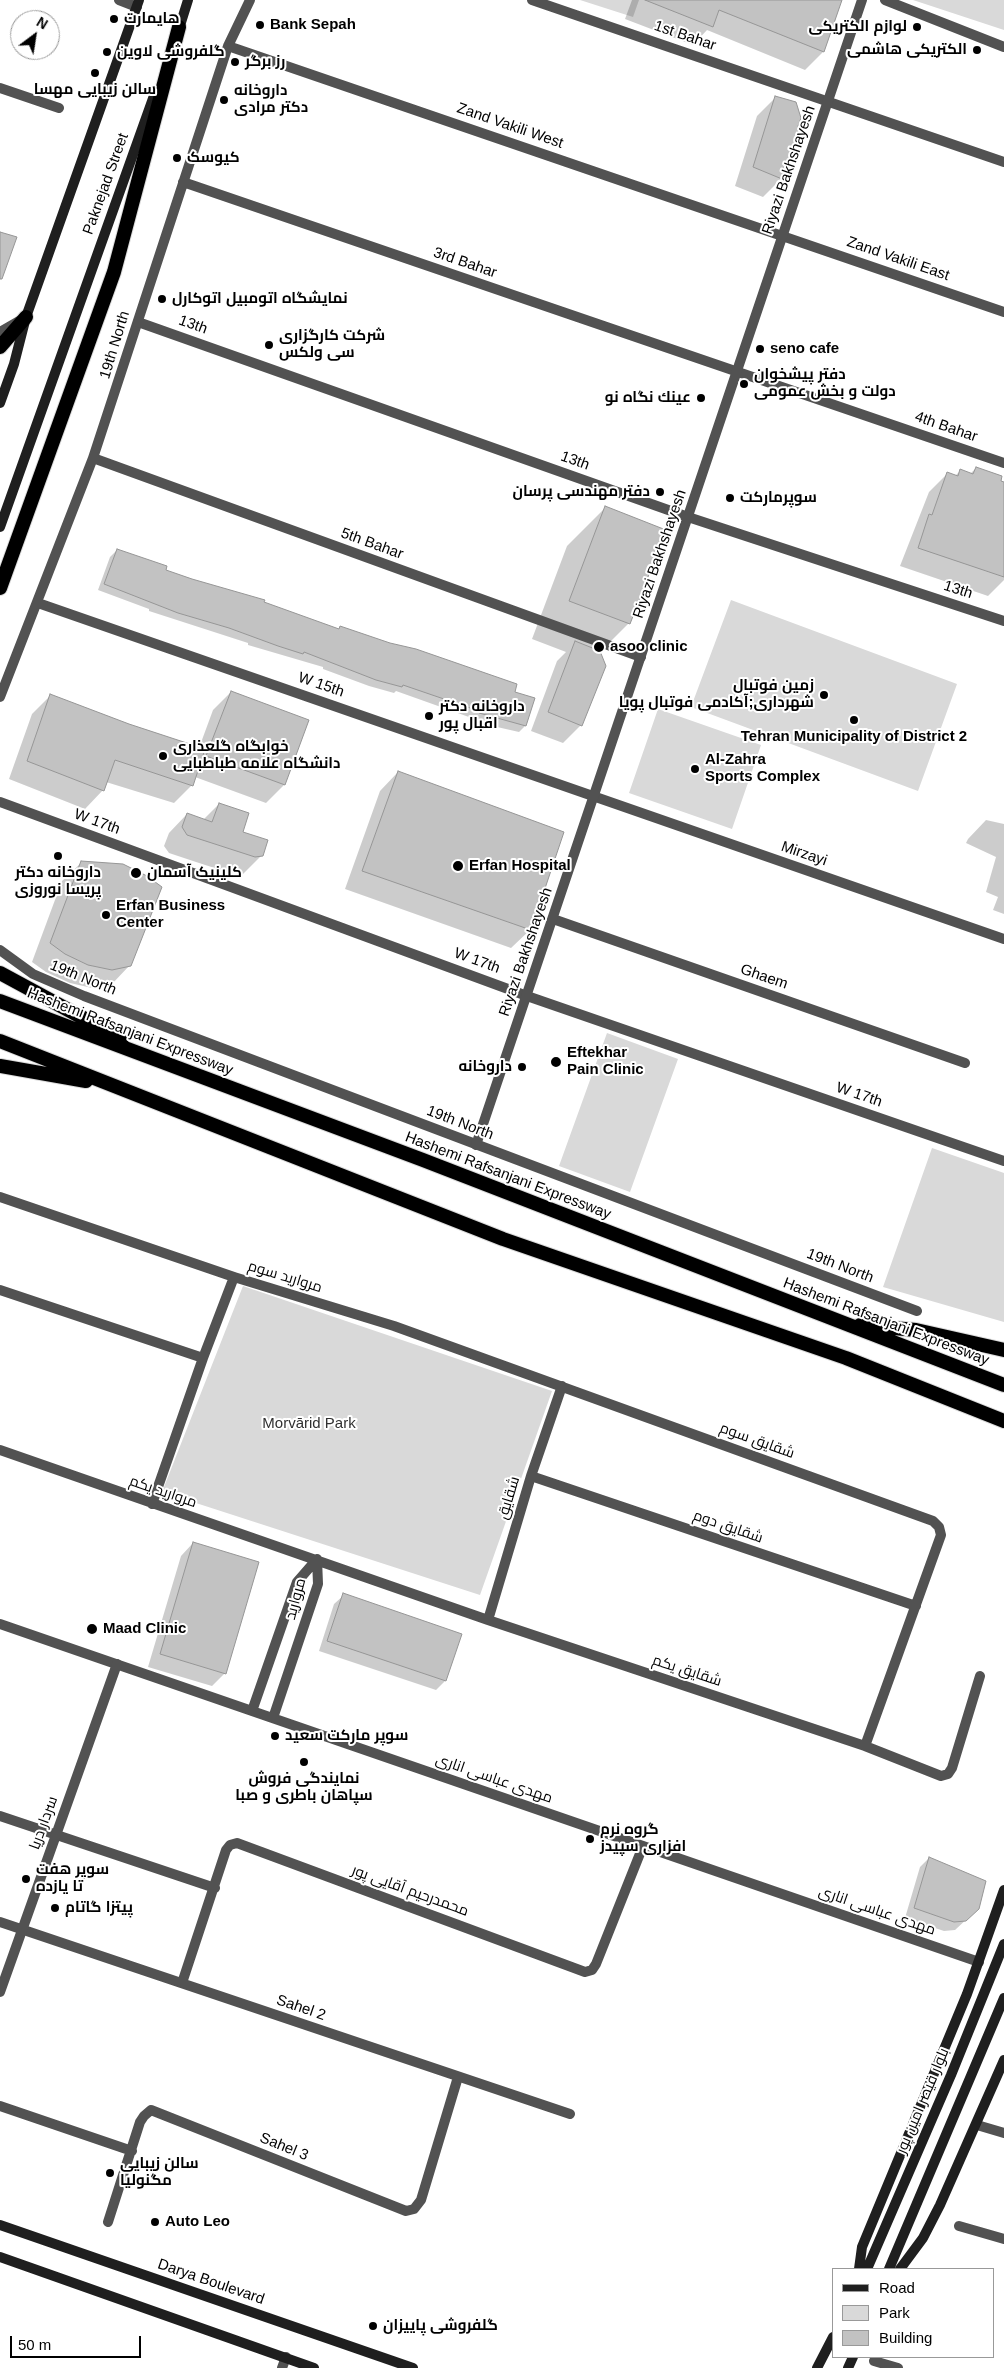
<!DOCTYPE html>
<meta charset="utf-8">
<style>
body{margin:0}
#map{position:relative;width:1004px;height:2368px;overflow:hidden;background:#fff;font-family:Arial,sans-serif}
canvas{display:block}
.legend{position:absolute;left:832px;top:2268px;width:162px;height:90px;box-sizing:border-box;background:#fff;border:1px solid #999;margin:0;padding:6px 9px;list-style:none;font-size:15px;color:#000}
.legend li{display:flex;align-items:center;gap:10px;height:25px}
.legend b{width:25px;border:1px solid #999}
.north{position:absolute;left:10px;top:10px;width:50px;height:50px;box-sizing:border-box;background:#fff;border:1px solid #999;border-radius:50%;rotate:31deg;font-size:14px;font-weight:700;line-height:20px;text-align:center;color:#000}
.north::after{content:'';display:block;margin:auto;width:18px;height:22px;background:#000;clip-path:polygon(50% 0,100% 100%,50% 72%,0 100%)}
.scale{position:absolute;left:10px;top:2336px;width:131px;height:22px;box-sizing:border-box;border:2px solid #000;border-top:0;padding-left:6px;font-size:15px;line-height:18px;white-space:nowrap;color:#000;-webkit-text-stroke:4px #fff;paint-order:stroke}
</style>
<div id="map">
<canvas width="1004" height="2368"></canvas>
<ul class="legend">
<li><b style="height:6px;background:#1f1f1f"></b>Road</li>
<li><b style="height:14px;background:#d9d9d9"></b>Park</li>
<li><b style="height:14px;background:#c2c2c2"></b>Building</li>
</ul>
<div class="north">N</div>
<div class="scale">50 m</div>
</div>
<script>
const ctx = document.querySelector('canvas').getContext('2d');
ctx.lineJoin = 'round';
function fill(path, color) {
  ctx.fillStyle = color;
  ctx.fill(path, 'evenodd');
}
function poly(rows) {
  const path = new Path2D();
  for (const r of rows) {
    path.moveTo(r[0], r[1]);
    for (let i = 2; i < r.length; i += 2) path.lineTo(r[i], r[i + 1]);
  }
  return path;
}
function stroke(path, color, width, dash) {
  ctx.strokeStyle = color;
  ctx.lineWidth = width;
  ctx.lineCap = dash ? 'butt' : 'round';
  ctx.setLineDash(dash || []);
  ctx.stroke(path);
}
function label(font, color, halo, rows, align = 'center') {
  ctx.font = font + ' Arial,Cairo,sans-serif';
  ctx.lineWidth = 4;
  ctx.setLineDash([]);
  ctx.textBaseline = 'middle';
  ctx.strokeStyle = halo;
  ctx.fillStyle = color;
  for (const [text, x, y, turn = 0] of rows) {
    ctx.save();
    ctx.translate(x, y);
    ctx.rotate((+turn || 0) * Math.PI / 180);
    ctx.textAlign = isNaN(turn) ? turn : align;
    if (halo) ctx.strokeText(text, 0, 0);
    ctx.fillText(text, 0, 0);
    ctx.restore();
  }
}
const green = poly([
 [580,0,639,0,633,17],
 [913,0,1004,0,1004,31,1004,30],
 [731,600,957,684,918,791,691,707],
 [658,709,761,745,732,829,629,793],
 [607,1033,678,1059,630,1192,559,1166],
 [932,1148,1004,1173,1004,1322,883,1287],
 [243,1286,552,1391,480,1595,162,1492]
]);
const shadow = poly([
 [632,0,839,0,823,52,805,70,707,30,693,45,625,19],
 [776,97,781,179,763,197,735,186,757,116],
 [976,468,1004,483,1004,580,988,596,900,566,929,492,947,474,955,476,960,471,970,474],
 [605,508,629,623,599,653,581,725,563,743,531,731,557,661,566,652,532,639,567,546],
 [117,550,164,570,513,692,525,726,519,732,497,727,396,691,394,693,369,686,323,669,323,667,248,645,248,643,149,611,149,609,98,590,110,557],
 [231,692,284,785,266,803,195,777,192,785,174,803,106,782,103,790,85,809,9,779,32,714,51,695,128,726,199,748,213,710],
 [398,772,563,833,530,930,511,948,345,889,380,791],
 [219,804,262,855,243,874,236,875,196,862,169,853,164,846,169,833,187,814,203,820],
 [986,820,1004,824,1004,914,993,910,998,897,986,892,996,857,966,843,968,839],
 [81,863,130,965,112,984,92,988,70,983,46,972,32,962,62,881],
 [193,1543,225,1673,212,1686,148,1667,181,1556],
 [344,1595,445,1681,436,1690,319,1651,334,1604],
 [929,1858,968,1918,955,1930,944,1931,905,1918,920,1867]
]);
const building = poly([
 [645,0,842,0,824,52,719,10,713,27,645,0],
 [775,96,796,102,801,118,798,126,798,136,794,149,783,170,782,179,753,167,775,96],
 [0,232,17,237,2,279,0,279,0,232],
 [976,467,1002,476,1001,481,1004,482,1004,577,918,548,929,514,932,515,947,472,958,476,960,469,973,474,976,467],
 [605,506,666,530,630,624,569,601,605,506],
 [117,549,167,566,166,570,192,579,265,600,264,602,339,629,340,626,390,643,416,649,517,684,515,692,535,698,526,726,479,713,479,711,403,685,402,687,376,680,304,652,303,654,278,646,229,628,178,613,104,584,117,549],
 [575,641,600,651,606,666,582,726,548,712,575,641],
 [231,691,309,720,285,785,206,756,231,691],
 [50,694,129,724,205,749,193,786,115,760,104,791,27,761,50,694],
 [398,771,564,832,531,930,362,871,398,771],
 [219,803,249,813,243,832,268,840,263,856,255,857,187,835,182,827,187,813,212,822,219,803],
 [81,861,123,864,147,876,162,887,131,966,112,970,88,965,65,954,50,943,81,861],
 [193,1542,259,1562,226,1674,160,1654,193,1542],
 [343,1593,462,1634,446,1681,327,1641,343,1593],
 [929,1857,986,1881,979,1909,966,1921,954,1922,914,1908,929,1857]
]);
const minor = poly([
 [119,0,137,7],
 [532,0,1004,162],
 [885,0,1004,47],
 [228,46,1004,312],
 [0,88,59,108],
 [183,182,1004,463],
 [0,332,19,321],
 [93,458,641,657],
 [38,603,1004,939],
 [0,697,93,458,228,46,250,0],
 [0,802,527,996,1004,1161],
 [553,919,965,1063],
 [0,950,33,974,84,996,917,1311],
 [0,1197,234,1277,394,1326,933,1521,939,1527,941,1535,865,1746],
 [0,1290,203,1358],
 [0,1450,488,1620,865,1746,941,1776,948,1774,952,1768,980,1676],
 [531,1476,916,1606],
 [152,1504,203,1358,234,1277],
 [488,1620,531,1476,562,1386],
 [0,1624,979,1962],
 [252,1711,297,1582,317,1559],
 [273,1718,318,1584,317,1559],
 [0,1816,215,1888],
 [0,1922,570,2114],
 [182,1983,226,1850,230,1845,237,1843,585,1972,592,1970,596,1964,643,1846],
 [0,2106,132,2151],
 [108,2222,140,2122,144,2116,151,2110,406,2211,414,2209,421,2200,458,2077],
 [959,2226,1004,2239],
 [874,2361,898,2368],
 [282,2368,286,2357]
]);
const tertiary = poly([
 [138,322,688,517,1004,621],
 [476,1145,862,0],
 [0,1992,117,1664],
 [977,2125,1004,2133]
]);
const secondary = poly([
 [178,32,188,0],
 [0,403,14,364,26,317,139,0],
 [0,527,156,90],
 [0,2225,413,2368],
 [0,2257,314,2368],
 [859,2269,862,2247,967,1994,1004,1890],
 [867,2269,951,2075,1004,1944],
 [889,2269,1004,1998],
 [900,2269,923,2238,940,2205,1004,2060],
 [817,2368,833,2337],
 [848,2368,853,2357]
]);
const trunk = poly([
 [0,347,26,317],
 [0,588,114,272,179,27],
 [0,973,122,1039],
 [0,1001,423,1160,1004,1385],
 [0,1041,503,1239,846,1358,1004,1421],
 [0,1066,86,1081],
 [860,1325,916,1330,1004,1350]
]);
const markers = [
 [114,19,5,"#000"],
 [260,25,5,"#000"],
 [917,27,5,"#000"],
 [977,50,5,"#000"],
 [107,52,5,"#000"],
 [235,62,5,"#000"],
 [95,73,5,"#000"],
 [224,100,5,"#000"],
 [177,158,5,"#000"],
 [162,299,5,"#000"],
 [269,345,5,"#000"],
 [760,349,5,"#000"],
 [744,384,5,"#000"],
 [701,398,5,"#000"],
 [660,492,5,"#000"],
 [730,498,5,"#000"],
 [599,647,6,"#000"],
 [824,695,5,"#000"],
 [429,716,5,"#000"],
 [854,720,5,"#000"],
 [163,756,5,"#000"],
 [695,769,5,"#000"],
 [58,856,5,"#000"],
 [458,866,6,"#000"],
 [136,873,6,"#000"],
 [106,915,5,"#000"],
 [556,1062,6,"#000"],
 [522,1067,5,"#000"],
 [92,1629,6,"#000"],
 [275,1736,5,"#000"],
 [304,1762,5,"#000"],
 [590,1839,5,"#000"],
 [26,1879,5,"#000"],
 [55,1908,5,"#000"],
 [110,2173,5,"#000"],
 [155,2222,5,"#000"],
 [373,2326,5,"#000"]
];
const poiNames = [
 ["هایمارت",124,19],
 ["Bank Sepah",270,25],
 ["لوازم الکتریکی",907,27,"right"],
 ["الکتریکی هاشمی",967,50,"right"],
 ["گلفروشی لاوین",117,52],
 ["رز برگر",245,62],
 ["سالن زیبایی مهسا",95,90,"center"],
 ["داروخانه",234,91],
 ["دکتر مرادی",234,108],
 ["کیوسک",187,158],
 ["نمایشگاه اتومبیل اتوکارل",172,299],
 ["شرکت کارگزاری",279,336],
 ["سی ولکس",279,353],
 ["seno cafe",770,349],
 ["دفتر پیشخوان",754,375],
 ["دولت و بخش عمومی",754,392],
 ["عينك نگاه نو",691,398,"right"],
 ["دفتر مهندسی پرسان",650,492,"right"],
 ["سوپرمارکت",740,498],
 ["asoo clinic",610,647],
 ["زمین فوتبال",814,686,"right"],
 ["شهرداری;آکادمی فوتبال پویا",814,703,"right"],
 ["داروخانه دکتر",439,707],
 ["اقبال پور",439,724],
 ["Tehran Municipality of District 2",854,737,"center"],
 ["خوابگاه گلعذاری",173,747],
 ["دانشگاه علامه طباطبایی",173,764],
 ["Al-Zahra",705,760],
 ["Sports Complex",705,777],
 ["Erfan Hospital",469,866],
 ["داروخانه دکتر",58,873,"center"],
 ["پریسا نوروزی",58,890,"center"],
 ["کلینیک آسمان",147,873],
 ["Erfan Business",116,906],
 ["Center",116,923],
 ["Eftekhar",567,1053],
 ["Pain Clinic",567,1070],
 ["داروخانه",512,1067,"right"],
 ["Maad Clinic",103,1629],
 ["سوپر مارکت سعید",285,1736],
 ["نمایندگی فروش",304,1779,"center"],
 ["سپاهان باطری و صبا",304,1796,"center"],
 ["گروه نرم",600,1830],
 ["افزاری سپیدز",600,1847],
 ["سوپر هفت",36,1870],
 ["تا یازده",36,1887],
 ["پیتزا گاتام",65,1908],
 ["سالن زیبایی",120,2164],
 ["مگنولیا",120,2181],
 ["Auto Leo",165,2222],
 ["گلفروشی پاییزان",383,2326]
];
const streetNames = [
 ["1st Bahar",685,36,19],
 ["Zand Vakili West",510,126,19],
 ["Riyazi Bakhshayesh",789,170,-71],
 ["Paknejad Street",106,184,-70],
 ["Zand Vakili East",898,259,19],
 ["3rd Bahar",465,263,19],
 ["13th",193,325,20],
 ["19th North",115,345,-73],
 ["4th Bahar",946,427,19],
 ["13th",575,461,20],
 ["5th Bahar",372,544,20],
 ["Riyazi Bakhshayesh",660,554,-71],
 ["13th",958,590,18],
 ["W 15th",321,685,19],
 ["W 17th",97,822,20],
 ["Mirzayi",804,854,19],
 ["Riyazi Bakhshayesh",526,952,-71],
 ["W 17th",477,961,20],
 ["Ghaem",764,977,19],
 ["19th North",83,978,22],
 ["Hashemi Rafsanjani Expressway",130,1032,21],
 ["W 17th",859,1095,19],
 ["19th North",460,1123,21],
 ["Hashemi Rafsanjani Expressway",508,1176,21],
 ["19th North",840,1266,21],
 ["مروارید سوم",285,1277,17],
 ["Hashemi Rafsanjani Expressway",886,1322,21],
 ["شقایق سوم",757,1441,20],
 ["مروارید یکم",163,1492,19],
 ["شقایق",509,1498,-73],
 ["شقایق دوم",728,1527,19],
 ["مروارید",296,1599,-75],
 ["شقایق یکم",687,1671,18],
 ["مهدی عباسی اناری",494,1779,19],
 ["سردار دریا",44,1823,-70],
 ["محمدرحیم آقایی پور",410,1891,20],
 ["مهدی عباسی اناری",877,1911,19],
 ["Sahel 2",301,2008,19],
 ["بلوار قیصر امین پور",923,2101,-67],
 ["Sahel 3",284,2147,22],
 ["Darya Boulevard",211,2282,19]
];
const parkNames = [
 ["Morvārid Park",309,1424]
];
fill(green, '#d9d9d9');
fill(shadow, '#0003');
fill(building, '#c2c2c2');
stroke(building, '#969696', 1);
stroke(trunk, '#dbdbdb', 16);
stroke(minor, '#525252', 10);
stroke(tertiary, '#525252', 10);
stroke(secondary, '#1f1f1f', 10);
stroke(trunk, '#000', 14);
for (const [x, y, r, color] of markers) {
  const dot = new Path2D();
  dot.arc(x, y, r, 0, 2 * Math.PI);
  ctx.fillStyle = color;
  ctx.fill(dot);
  stroke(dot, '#fff', 2);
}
label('bold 15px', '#000', '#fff', poiNames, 'left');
label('15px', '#000', '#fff', streetNames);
label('15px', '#303030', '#fff', parkNames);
</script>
